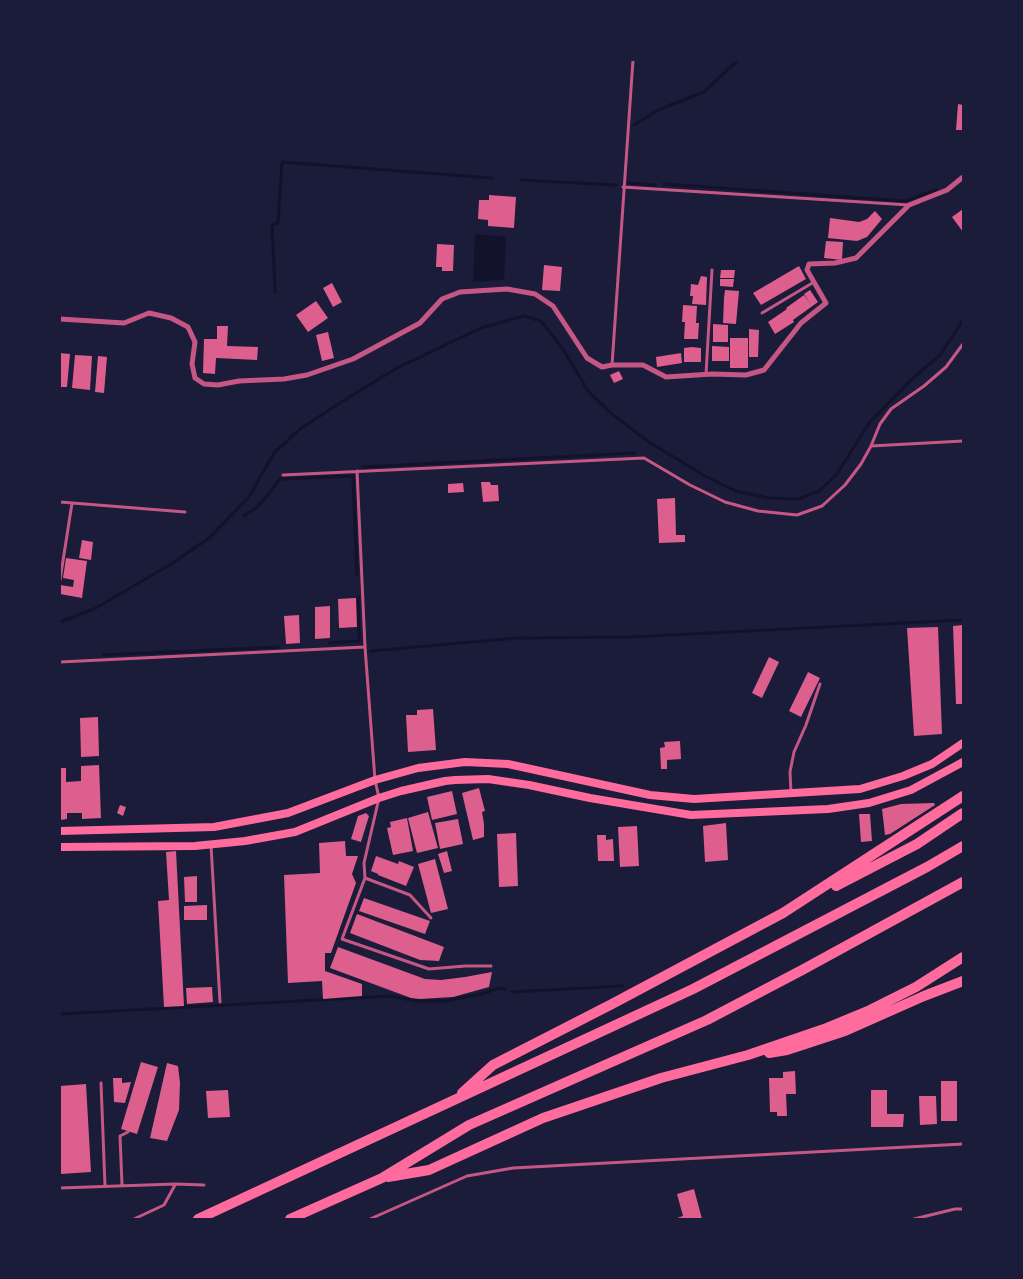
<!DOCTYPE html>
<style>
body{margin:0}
#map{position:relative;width:1023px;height:1279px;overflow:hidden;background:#1b1b3a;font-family:"Source Sans 3",sans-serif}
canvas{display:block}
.frame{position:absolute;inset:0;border:61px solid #1b1b3a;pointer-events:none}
</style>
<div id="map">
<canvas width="1023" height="1279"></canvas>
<div class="frame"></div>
</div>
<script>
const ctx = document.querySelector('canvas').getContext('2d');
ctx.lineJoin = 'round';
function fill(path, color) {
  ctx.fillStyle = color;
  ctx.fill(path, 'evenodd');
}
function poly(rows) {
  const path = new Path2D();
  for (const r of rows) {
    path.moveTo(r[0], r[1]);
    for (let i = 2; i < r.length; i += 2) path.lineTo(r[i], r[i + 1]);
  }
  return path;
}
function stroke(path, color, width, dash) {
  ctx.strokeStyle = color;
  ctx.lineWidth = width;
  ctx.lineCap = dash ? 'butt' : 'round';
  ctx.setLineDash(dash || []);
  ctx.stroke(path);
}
const water = poly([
 [475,234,506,237,504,280,473,282]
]);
const stream = poly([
 [634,125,660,109,704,92,738,60],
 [521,180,616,185],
 [629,183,655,185],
 [664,184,905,201,936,190],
 [275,292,272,224,278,223,282,162,492,178],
 [363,467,634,453],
 [244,516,257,507,272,490,280,479,353,476,357,575],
 [60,622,94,609,168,566,209,538,249,497,274,453,300,429,343,401,397,368,481,328,524,316,541,321,563,349,588,391,613,415,649,442,705,476,736,491,768,498,798,499,819,491,836,475,870,422,910,381,940,355,963,320],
 [330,643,359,641,358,597],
 [371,651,517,638,631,637,963,620],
 [104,655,278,647],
 [512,992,622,986],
 [60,1014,391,996,416,1001,444,1001,478,995,499,988,505,989]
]);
const building = poly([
 [958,104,963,105,963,130,956,130],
 [489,195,516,197,514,228,488,226,488,220,478,219,479,200,489,200],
 [963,209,963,232,952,217],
 [875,211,882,219,867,237,857,241,828,238,830,218,859,222,867,219],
 [826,241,843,242,842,260,824,258],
 [437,244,454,245,453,271,442,271,442,267,436,267],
 [544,265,562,267,560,291,542,290],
 [799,266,806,279,761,305,753,293],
 [721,270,735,270,734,278,720,278],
 [701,276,707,277,706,305,692,304,693,296,690,296,691,284,698,285],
 [720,279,734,279,733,287,720,286],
 [332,283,342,302,333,307,323,288],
 [725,290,739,291,736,324,723,323,724,298,732,299,724,298],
 [810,290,818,302,793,320,794,322,775,334,768,322,787,309,786,308,804,295,810,303,804,294],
 [316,301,328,318,308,332,296,315],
 [683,305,697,306,696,323,699,323,698,339,684,339,685,322,682,322],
 [713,324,728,325,728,342,713,342],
 [217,326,228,326,227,346,258,347,257,360,216,358,215,374,203,373,204,339,217,339],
 [749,329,759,330,758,357,749,357],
 [328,332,334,358,322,361,316,335],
 [730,338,748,338,748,368,730,368],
 [712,346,729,347,729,361,712,361],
 [692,347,701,348,701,362,684,362,684,348],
 [60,353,70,354,67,387,60,387],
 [681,353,682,363,657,367,656,357],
 [75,355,92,356,90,390,72,388],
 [98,356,107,357,104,393,95,392],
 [619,371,623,379,614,383,610,375],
 [481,482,490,482,491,485,498,485,499,501,483,502],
 [463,483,464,492,448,493,448,484],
 [675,498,676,535,685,535,685,542,659,543,657,499],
 [82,540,93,542,91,560,79,558],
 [66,558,87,561,82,598,60,594,60,585,73,587,74,580,63,578],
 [356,598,357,627,339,628,338,599],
 [330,606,330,638,315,639,315,607],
 [299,615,300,643,286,644,284,616],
 [963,625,963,704,956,704,953,626],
 [938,627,942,734,914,736,907,628],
 [769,657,779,662,762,698,752,693],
 [808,672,820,678,801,717,789,711],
 [433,709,436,750,408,752,406,715,417,715,417,710],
 [98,717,99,756,81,757,80,718],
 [680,741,681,759,667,760,667,769,661,769,660,748,665,747,664,742],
 [99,765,101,818,82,819,82,813,67,813,67,819,60,820,60,768,66,768,66,782,81,781,81,766],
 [479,788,485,811,482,812,484,824,484,837,473,840,462,793],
 [452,791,457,814,432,820,427,797],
 [934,803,935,805,890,834,885,835,882,809,901,804],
 [120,805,126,807,123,816,117,813],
 [428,812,438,848,417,853,408,818],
 [366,813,369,816,361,842,351,839,358,816],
 [859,814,870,814,872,841,861,842],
 [407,818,413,851,393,855,387,828,391,827,390,822],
 [458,819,463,844,440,849,435,823],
 [726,823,728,860,705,862,703,826],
 [637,826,639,866,620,867,618,827],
 [516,833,518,886,499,887,497,834],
 [597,835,606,835,606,840,613,839,614,861,598,861],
 [345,841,346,856,358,856,352,874,356,883,331,953,325,953,325,971,362,984,362,996,323,999,322,981,288,983,284,875,320,873,319,843],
 [176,851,184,1006,164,1007,158,901,169,900,166,852],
 [447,851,452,871,444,873,438,854],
 [376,856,398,864,399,861,414,867,406,886,378,875,378,874,371,871],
 [435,859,448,909,431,913,418,864],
 [197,876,197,902,185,902,184,877],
 [364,898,430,921,425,934,359,911],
 [207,905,207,920,184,920,184,906],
 [357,914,444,947,439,961,420,960,350,933],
 [338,947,425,979,441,980,465,977,492,972,489,987,453,997,420,999,411,998,330,968],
 [212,987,213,1002,187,1004,186,988],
 [141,1062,158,1067,137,1134,121,1129],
 [167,1063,178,1066,180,1083,179,1110,167,1141,150,1138],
 [795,1071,796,1094,786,1094,787,1116,777,1116,777,1112,770,1112,769,1078,783,1078,783,1072],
 [113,1078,122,1078,122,1083,131,1082,125,1103,114,1102],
 [941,1081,957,1081,957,1121,941,1121],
 [86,1084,91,1172,61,1174,60,1086],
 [228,1090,230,1117,208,1118,206,1091],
 [871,1090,887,1090,887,1114,904,1114,903,1127,871,1127],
 [919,1096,936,1096,937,1124,920,1125],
 [694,1189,702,1219,674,1219,683,1216,677,1194]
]);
const service = poly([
 [623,187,909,205],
 [762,313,814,282],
 [963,344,946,367,924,386,891,409,880,424,871,446,963,441],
 [612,365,633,60],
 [706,374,712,270],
 [357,471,365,647,375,780,379,798,364,863,365,878,342,939,429,969,465,966,491,966],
 [283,475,644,458,690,485,725,502,758,511,797,515,822,506,845,485,861,464,871,446],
 [60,502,185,512],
 [60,580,72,503],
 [60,662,365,647],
 [791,793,790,772,794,752,806,725,820,684],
 [211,845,220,1002],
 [365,878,410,895,431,918],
 [101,1083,105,1186],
 [122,1185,120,1136,128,1132],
 [60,1188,175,1184,204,1185],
 [134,1219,164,1205,175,1185],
 [370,1219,467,1176,513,1168,963,1144],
 [914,1219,955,1209,963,1209]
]);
const minor = poly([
 [60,319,124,323,149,313,171,318,188,327,195,342,192,364,195,378,204,384,218,385,239,381,284,379,307,375,353,359,420,323,442,299,460,292,507,289,535,294,553,306,587,358,602,367,612,365,643,365,666,377,712,374,746,375,764,370,801,323,826,303,807,270,809,264,835,263,856,258,909,205,947,190,963,177]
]);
const secondary = poly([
 [60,831,214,827,288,813,375,780,418,768,465,762,508,764,650,795,694,799,860,789,903,776,932,764,963,743],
 [60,847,195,846,245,841,295,832,379,798,401,791,445,781,455,780,488,779,529,785,590,798,691,815,828,809,869,803,911,790,963,762]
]);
const motorway = poly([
 [836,886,917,844,963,813],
 [769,1053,787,1050,845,1031,924,996,963,981],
 [462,1093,493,1065,612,1004,783,913,963,796],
 [388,1177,429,1170,543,1118,661,1078,748,1055,824,1029,870,1010,916,987,963,957],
 [198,1219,693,989,927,867,963,846],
 [290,1219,382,1178,469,1125,707,1020,804,969,963,882]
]);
fill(water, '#12122b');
stroke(stream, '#12122b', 3);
fill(building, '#dd5f8e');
stroke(service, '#c65784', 3);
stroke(minor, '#c65784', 5);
stroke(secondary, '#ff6b9d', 8);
stroke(motorway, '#ff6b9d', 10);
</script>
